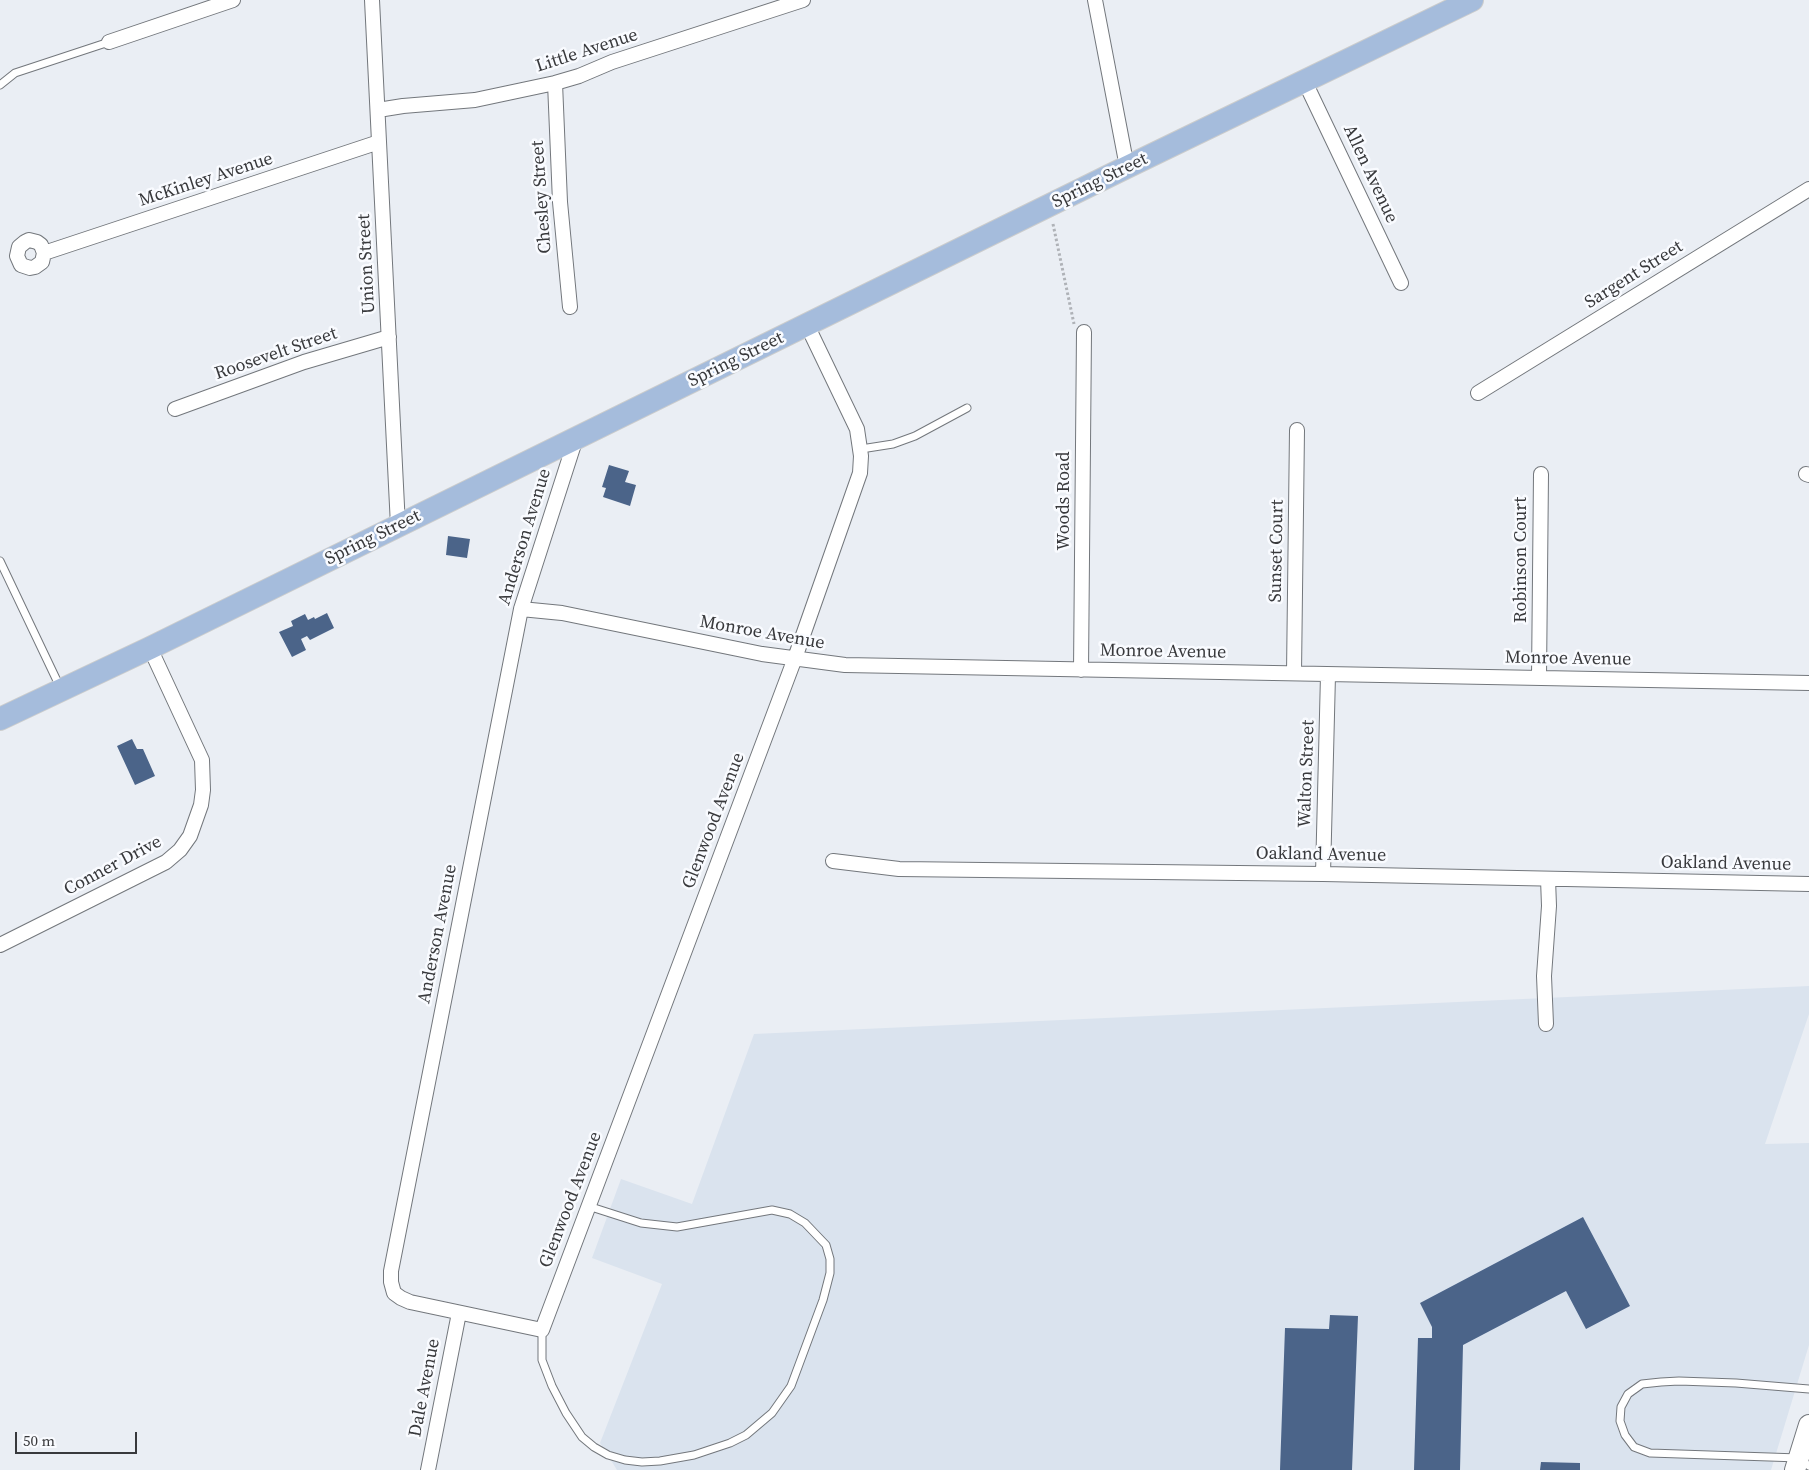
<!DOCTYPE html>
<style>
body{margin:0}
#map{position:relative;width:1809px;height:1470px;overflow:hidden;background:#eaeef4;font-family:"Source Serif 4",serif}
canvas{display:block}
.scale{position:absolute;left:15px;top:1432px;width:122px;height:22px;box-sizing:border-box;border:2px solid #38393c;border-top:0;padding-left:6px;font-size:15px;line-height:18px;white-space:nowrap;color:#38393c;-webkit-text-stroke:4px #f9fbff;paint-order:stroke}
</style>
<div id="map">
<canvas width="1809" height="1470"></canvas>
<div class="scale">50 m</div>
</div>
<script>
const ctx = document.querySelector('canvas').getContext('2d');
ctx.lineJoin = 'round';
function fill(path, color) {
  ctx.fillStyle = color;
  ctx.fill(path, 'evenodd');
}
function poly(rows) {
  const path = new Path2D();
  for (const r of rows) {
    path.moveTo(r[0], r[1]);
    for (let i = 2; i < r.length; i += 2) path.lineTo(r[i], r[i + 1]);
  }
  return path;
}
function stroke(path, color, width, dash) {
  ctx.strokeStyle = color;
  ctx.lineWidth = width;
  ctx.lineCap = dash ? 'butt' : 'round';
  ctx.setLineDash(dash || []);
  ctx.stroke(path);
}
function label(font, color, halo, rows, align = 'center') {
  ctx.font = font + ' "Source Serif 4",serif';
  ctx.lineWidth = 5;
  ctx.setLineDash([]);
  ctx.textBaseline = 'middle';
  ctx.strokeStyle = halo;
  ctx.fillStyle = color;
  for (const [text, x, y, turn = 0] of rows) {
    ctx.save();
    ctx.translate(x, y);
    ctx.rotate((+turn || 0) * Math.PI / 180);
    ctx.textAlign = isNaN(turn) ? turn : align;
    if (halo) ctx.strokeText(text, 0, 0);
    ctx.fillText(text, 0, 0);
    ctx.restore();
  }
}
const built = poly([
 [1809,986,1809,1014,1765,1144,1809,1143,1809,1345,1771,1470,617,1470,600,1443,662,1284,592,1258,621,1179,692,1204,754,1034]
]);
const building = poly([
 [609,465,629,471,625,482,636,485,630,506,603,497,606,488,602,487],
 [448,536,470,539,467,558,446,555],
 [327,613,334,628,310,640,307,636,301,639,306,650,292,657,279,632,293,626,291,621,305,614,308,620,314,617,315,619],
 [132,739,137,749,143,749,155,776,135,785,117,746],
 [1583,1217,1630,1306,1586,1329,1566,1291,1463,1345,1460,1470,1414,1470,1418,1338,1432,1338,1432,1327,1420,1303],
 [1330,1315,1358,1316,1352,1470,1280,1470,1285,1328,1329,1329],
 [1541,1462,1580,1463,1580,1470,1540,1470]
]);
const path = poly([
 [1053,224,1074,324]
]);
const lane = poly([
 [0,85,15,73,109,42],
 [861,449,893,444,915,436,967,408],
 [0,561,60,687],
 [542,1330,542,1360,552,1386,566,1413,582,1437,594,1447,608,1455,625,1460,642,1462,660,1461,694,1455,730,1443,746,1435,772,1413,791,1386,823,1300,830,1273,830,1259,826,1245,805,1223,790,1214,772,1210,677,1227,641,1223,588,1206],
 [1809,1389,1736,1383,1679,1381,1661,1382,1642,1384,1628,1394,1621,1407,1620,1421,1625,1435,1634,1447,1650,1453,1799,1458,1809,1466]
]);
const street = poly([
 [372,0,398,526],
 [1095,0,1127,167],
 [109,42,233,0],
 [1305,82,1401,283],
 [555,83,560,202,570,307],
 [378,110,403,106,475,100,555,83,579,76,612,62,803,0],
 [44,253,42,262,35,267,30,268,21,265,17,256,19,247,25,242,29,240,37,242,41,245,44,253,379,142],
 [1478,393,1809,189],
 [175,409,304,362,389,337],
 [576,438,521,609,391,1271,391,1282,394,1293,401,1298,410,1302,542,1330,795,658,860,473,861,456,857,429,807,325],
 [1806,474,1809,475],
 [521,609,562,613,762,654,845,665,1809,683],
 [1081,670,1084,332],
 [1294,673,1297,430],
 [1539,677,1541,474],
 [833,861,899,869,1323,874,1809,884],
 [1323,874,1328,675],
 [0,945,166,862,180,850,190,836,201,805,203,790,202,760,150,648],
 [1546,1024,1544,976,1549,906,1548,879],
 [428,1470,459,1313]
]);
const secondary = poly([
 [1795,1470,1809,1425]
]);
const primary = poly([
 [0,719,150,648,1127,167,1472,0]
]);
const streetNames = [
 ["Little Avenue",587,51,-18],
 ["Allen Avenue",1370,174,65],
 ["McKinley Avenue",206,180,-18],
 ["Spring Street",1100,181,-26],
 ["Chesley Street",542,197,-94],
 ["Union Street",367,264,-93],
 ["Sargent Street",1634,275,-32],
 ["Roosevelt Street",276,354,-19],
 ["Spring Street",736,360,-26],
 ["Woods Road",1064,501,-90],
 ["Anderson Avenue",525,537,-73],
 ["Spring Street",373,538,-26],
 ["Sunset Court",1277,551,-89],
 ["Robinson Court",1521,560,-90],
 ["Monroe Avenue",762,633,10],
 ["Monroe Avenue",1163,652,1],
 ["Monroe Avenue",1568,659,1],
 ["Walton Street",1307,774,-88],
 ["Glenwood Avenue",714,821,-69],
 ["Oakland Avenue",1321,855,1],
 ["Oakland Avenue",1726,864,1],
 ["Conner Drive",113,866,-28],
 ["Anderson Avenue",438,934,-79],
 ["Glenwood Avenue",571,1200,-69],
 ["Dale Avenue",425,1388,-79]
];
fill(built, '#dae3ee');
fill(building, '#4b6489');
stroke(lane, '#73777c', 9);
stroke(street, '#73777c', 16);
stroke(secondary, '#73777c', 22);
stroke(primary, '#cbcccc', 24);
stroke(path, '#afb2b7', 3, [2.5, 2.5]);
stroke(lane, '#fff', 7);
stroke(street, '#fff', 14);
stroke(secondary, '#fff', 20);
stroke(primary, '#a5bcdc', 22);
label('18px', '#38393c', '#f9fbff', streetNames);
</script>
